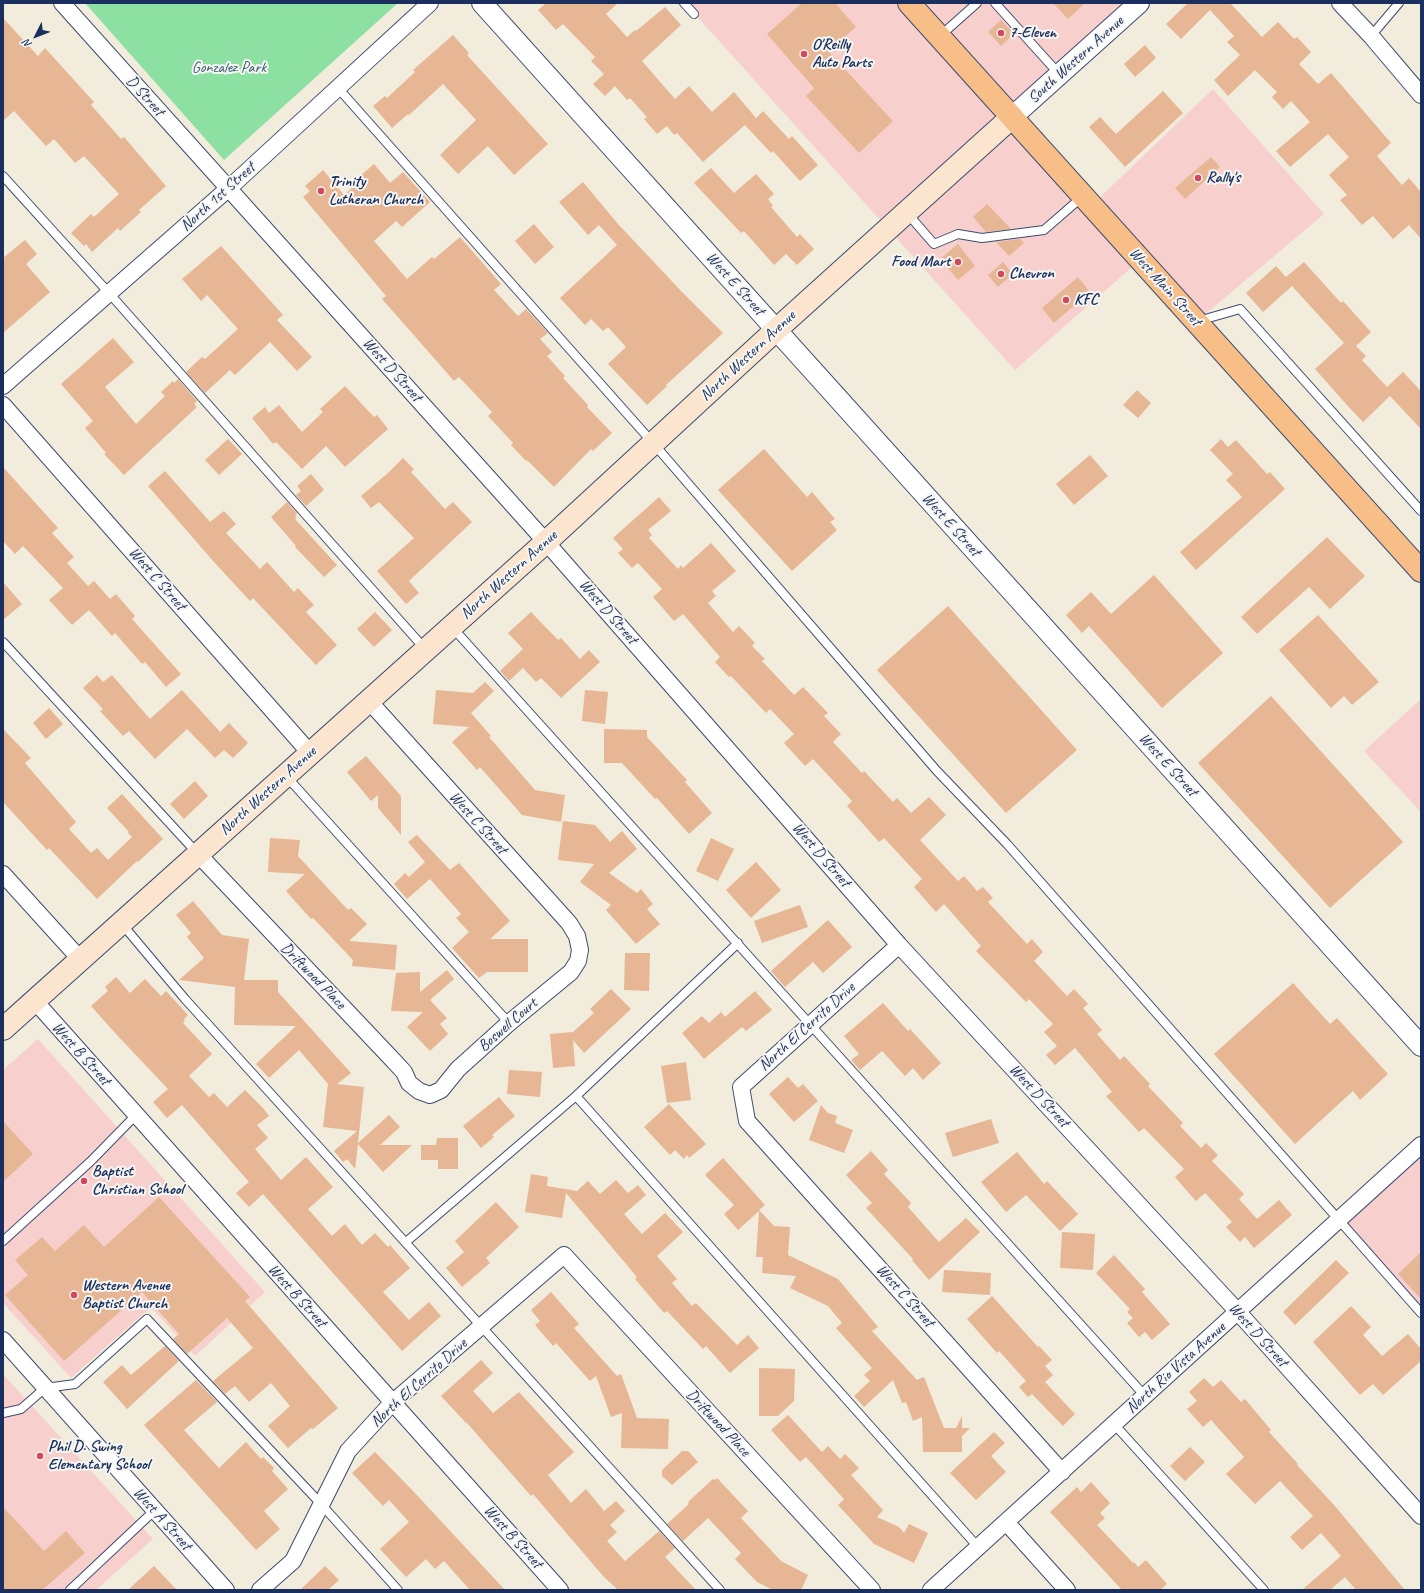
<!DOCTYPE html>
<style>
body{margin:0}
#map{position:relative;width:1424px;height:1593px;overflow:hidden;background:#f1ecdb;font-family:Caveat,sans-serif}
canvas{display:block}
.frame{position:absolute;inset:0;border:4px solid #1b2f5e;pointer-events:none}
.north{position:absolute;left:16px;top:16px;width:40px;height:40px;-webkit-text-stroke:3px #f6f6f2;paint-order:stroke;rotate:228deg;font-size:11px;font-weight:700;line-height:16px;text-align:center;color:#1b2f5e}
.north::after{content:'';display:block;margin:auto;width:14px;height:18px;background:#1b2f5e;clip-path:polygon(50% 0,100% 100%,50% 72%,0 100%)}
</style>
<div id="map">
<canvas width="1424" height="1593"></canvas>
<div class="frame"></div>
<div class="north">N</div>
</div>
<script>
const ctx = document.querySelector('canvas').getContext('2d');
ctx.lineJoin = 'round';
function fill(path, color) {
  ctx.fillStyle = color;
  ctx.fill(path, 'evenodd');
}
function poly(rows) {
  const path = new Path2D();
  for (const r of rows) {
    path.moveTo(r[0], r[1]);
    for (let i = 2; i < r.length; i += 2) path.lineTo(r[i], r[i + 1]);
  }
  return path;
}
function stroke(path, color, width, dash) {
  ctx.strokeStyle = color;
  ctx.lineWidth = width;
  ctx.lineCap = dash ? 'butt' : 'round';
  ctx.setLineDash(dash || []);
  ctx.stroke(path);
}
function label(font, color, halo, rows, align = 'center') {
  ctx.font = font + ' Caveat,sans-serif';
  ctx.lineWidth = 4;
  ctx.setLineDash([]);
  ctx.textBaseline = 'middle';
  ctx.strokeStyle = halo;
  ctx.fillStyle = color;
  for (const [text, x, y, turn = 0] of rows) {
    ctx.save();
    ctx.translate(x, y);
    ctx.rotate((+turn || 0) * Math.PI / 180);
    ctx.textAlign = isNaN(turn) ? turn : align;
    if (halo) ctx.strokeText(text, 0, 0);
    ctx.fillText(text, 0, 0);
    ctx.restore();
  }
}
const built = poly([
 [685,3,1121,3,1129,12,1012,117,1092,205,1213,89,1324,214,1196,322,1140,260,1015,370],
 [1421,699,1421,812,1364,751],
 [38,1039,265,1292,195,1356,151,1307,71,1378,3,1303,3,1070],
 [1421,1146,1421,1309,1338,1221],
 [3,1374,153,1539,96,1590,3,1590]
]);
const green = poly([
 [85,3,398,3,224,160]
]);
const building = poly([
 [546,3,618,3,606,14,627,37,635,30,636,31,665,7,681,25,642,61,675,99,689,86,712,112,734,92,756,118,763,111,789,139,792,136,818,165,800,181,773,151,771,153,745,125,703,162,677,133,674,135,667,126,657,134,644,119,647,117,630,98,627,100,615,86,605,96,593,84,604,74,591,61,595,57,563,24,556,30,538,10],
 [802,3,835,3,856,27,828,51,893,121,859,153,806,96,814,88,767,34],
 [1053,3,1085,3,1068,19],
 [1188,3,1230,3,1262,37,1278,22,1294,39,1297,37,1311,52,1299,64,1318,84,1331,73,1391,143,1377,156,1402,185,1409,178,1421,192,1421,239,1409,225,1393,239,1373,216,1362,225,1340,200,1347,195,1329,175,1349,157,1328,134,1290,167,1276,151,1310,122,1291,101,1283,109,1272,97,1277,92,1255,70,1228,96,1214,80,1240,55,1227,42,1234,36,1210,10,1181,39,1166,24],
 [3,18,38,56,45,48,94,102,91,105,121,139,124,137,166,186,139,210,141,212,120,231,118,228,92,252,86,244,84,246,71,233,91,214,94,217,119,194,84,156,75,163,54,139,46,146,14,111,3,121],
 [1001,20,1014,34,1001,46,988,32],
 [453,35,469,53,467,55,548,144,514,175,488,146,458,174,440,155,476,120,443,84,409,115,408,114,392,128,373,106,385,96,387,98,415,72,413,70],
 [1145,45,1156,58,1135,77,1124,64],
 [1163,91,1183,113,1125,167,1089,127,1100,117,1116,134],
 [1211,157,1220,167,1185,199,1175,188],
 [374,164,390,183,403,172,430,202,402,227,396,221,374,241,407,279,432,257,434,259,460,237,501,284,494,290,518,316,526,309,548,333,540,339,552,352,547,356,565,376,563,378,588,405,587,407,612,433,593,451,591,449,554,487,527,460,526,461,511,445,513,443,488,416,492,412,459,377,454,381,398,317,382,299,386,296,303,197,310,191,305,186,323,170,344,195,361,180,360,176],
 [711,168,734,193,756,174,774,194,768,199,773,206,771,207,797,237,800,234,814,249,797,265,786,254,774,265,744,231,741,233,694,183],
 [583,182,618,224,682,292,723,333,666,385,667,386,647,405,608,364,626,347,608,327,603,331,591,319,585,325,560,298,617,245,599,225,588,235,559,202],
 [987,204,1011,229,986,232,973,217],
 [534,224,554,247,535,264,515,241],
 [1020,239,1024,243,1009,256,996,242],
 [25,240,37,254,26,264,50,292,3,333,3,258],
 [958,244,975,266,958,280,940,259],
 [221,246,283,315,277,320,312,357,297,371,270,342,235,375,230,370,205,393,186,372,202,357,205,359,238,329,207,295,201,301,182,279],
 [1003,262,1013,274,998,287,988,275],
 [1304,262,1341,303,1343,301,1371,332,1356,346,1366,356,1362,360,1387,387,1403,372,1421,391,1421,429,1390,396,1363,422,1346,404,1315,369,1344,343,1292,286,1263,312,1246,293,1276,266,1286,277],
 [1078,277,1090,292,1054,323,1042,308],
 [113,338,134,362,105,387,136,424,165,396,161,392,173,381,174,383,178,379,197,401,194,404,197,407,124,475,104,454,106,453,85,428,93,421,61,384],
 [345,386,374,417,377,415,388,429,345,467,326,446,302,469,276,442,273,444,252,418,265,407,269,413,279,405,302,432,323,412,320,409],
 [1137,390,1151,403,1138,418,1123,405],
 [228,439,242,454,219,475,205,460],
 [1221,439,1228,447,1236,440,1267,474,1270,472,1285,489,1196,570,1180,552,1242,497,1226,480,1233,474,1210,450],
 [764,449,807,497,812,492,835,519,830,522,837,530,792,571,718,490],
 [1090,455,1108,476,1074,505,1056,484],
 [403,458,414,469,411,472,445,509,453,502,472,522,409,581,419,593,406,604,377,571,414,538,379,502,371,508,361,496,388,473],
 [3,467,58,528,52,533,74,557,67,563,88,586,94,581,110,599,116,594,135,616,132,619,181,674,166,687,145,662,142,664,115,633,112,636,89,610,72,625,49,600,63,588,23,546,15,554,3,541],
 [165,471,210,522,224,511,236,524,226,533,260,569,267,562,294,592,298,588,314,605,306,612,337,645,316,665,253,598,250,601,214,562,148,486],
 [311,474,324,490,306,506,296,495,301,491,297,486],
 [659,497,671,511,648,530,652,535,649,538,678,569,681,565,683,568,711,543,736,571,712,591,716,596,708,603,733,632,739,626,755,643,752,646,765,659,762,661,794,695,803,687,828,713,824,716,841,734,833,742,862,773,864,771,893,802,897,798,911,813,929,797,946,815,920,840,958,881,964,876,977,891,983,887,993,898,988,902,1027,944,1032,939,1043,952,1034,961,1067,996,1074,989,1088,1004,1083,1008,1102,1030,1097,1034,1120,1060,1124,1056,1150,1084,1148,1086,1183,1123,1180,1126,1201,1148,1206,1143,1218,1155,1212,1161,1244,1194,1239,1199,1257,1219,1279,1200,1292,1215,1254,1248,1245,1237,1240,1242,1226,1227,1232,1222,1205,1193,1196,1201,1187,1191,1175,1177,1184,1169,1144,1128,1139,1132,1106,1096,1112,1092,1075,1048,1055,1065,1046,1055,1057,1046,1044,1032,1053,1024,1029,999,1026,1002,976,951,981,946,944,904,936,912,914,887,922,879,884,838,879,842,847,806,852,801,813,759,805,766,784,743,794,734,770,709,766,713,731,676,729,677,715,662,720,657,683,614,674,621,653,597,662,589,638,563,632,568,618,553,623,549,613,538],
 [287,502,297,513,295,516,297,518,295,519,337,565,324,577,295,547,296,546,271,517],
 [1327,537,1365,576,1330,609,1309,587,1257,634,1241,617],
 [1154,575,1223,653,1162,708,1089,626,1082,633,1066,615,1091,592,1111,614],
 [3,582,22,604,3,620],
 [948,606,1077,750,1006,813,877,670],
 [375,612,392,630,374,647,357,629],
 [531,612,558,640,561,638,580,659,589,650,600,662,561,698,541,678,536,682,523,668,509,681,500,671,523,649,508,633],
 [1318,615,1379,682,1352,705,1344,696,1331,708,1279,650],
 [97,675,103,682,112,675,150,719,182,690,220,732,229,723,248,743,233,758,224,750,215,758,187,729,155,759,129,731,123,736,100,711,103,709,83,688],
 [485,682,494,691,471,713,491,736,489,737,535,790,565,795,561,822,522,815,480,767,477,770,452,742,469,727,433,724,436,690,473,693],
 [585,690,608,692,605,724,582,721],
 [1271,696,1403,842,1330,908,1198,763],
 [49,708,63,724,46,739,33,723],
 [3,729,31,758,25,763,76,822,69,829,91,853,97,848,108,860,132,837,128,833,129,832,107,808,122,794,163,839,138,862,137,861,97,899,49,848,47,850,3,802],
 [604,729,647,730,647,737,687,780,685,782,712,813,689,834,657,798,655,799,622,763,604,763],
 [366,756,401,796,401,835,378,808,378,795,371,801,347,772],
 [195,781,208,796,184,819,170,804],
 [563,821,595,825,610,842,622,831,637,849,609,873,637,893,641,889,653,904,647,909,660,924,636,944,606,910,611,905,580,882,594,864,558,860],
 [417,835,450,870,459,863,510,921,490,939,528,939,528,972,487,972,479,978,452,948,469,932,456,918,461,914,430,879,407,899,394,884,405,873,409,877,425,862,408,842],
 [270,838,300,840,298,856,348,910,351,908,367,924,349,941,397,945,395,970,352,966,353,960,313,918,311,919,286,891,305,874,268,872],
 [711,838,734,849,718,881,696,871],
 [756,862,781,890,751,918,726,890],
 [193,901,222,935,249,939,244,980,278,980,278,992,351,1073,337,1084,364,1087,358,1143,389,1115,400,1127,380,1145,412,1145,383,1172,358,1144,355,1169,347,1159,343,1162,334,1151,357,1131,323,1127,328,1084,299,1050,269,1078,256,1064,296,1026,234,1025,235,987,179,980,204,958,187,937,191,933,176,915],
 [800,905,808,927,762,943,754,921],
 [828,920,852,947,823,973,813,962,785,987,771,971],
 [625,953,650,953,649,991,624,990],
 [447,970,454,979,430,1000,447,1018,440,1024,448,1034,430,1051,407,1027,423,1012,391,1011,396,973,420,972,420,992],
 [116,977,130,993,145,979,161,996,166,991,188,1015,184,1019,185,1021,183,1023,212,1054,189,1076,209,1097,214,1093,227,1107,245,1090,263,1108,269,1116,257,1125,268,1138,255,1149,281,1180,306,1157,333,1187,308,1209,332,1236,345,1224,362,1245,375,1233,388,1247,390,1245,410,1268,383,1292,409,1320,429,1302,441,1316,402,1351,263,1194,249,1207,236,1193,249,1182,182,1105,167,1118,153,1102,168,1089,116,1034,91,1006,108,991,105,987],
 [1293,983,1330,1024,1337,1018,1388,1074,1360,1100,1353,1091,1295,1144,1214,1054],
 [611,989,631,1009,584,1053,573,1040,575,1066,553,1068,550,1034,572,1032,572,1033,594,1013,590,1009],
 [755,991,772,1010,746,1031,742,1027,704,1059,682,1033,702,1016,709,1023,721,1012,725,1017],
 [883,1003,908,1031,910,1029,941,1063,923,1080,913,1068,905,1076,882,1051,860,1070,851,1060,859,1054,844,1036],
 [686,1062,691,1100,667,1103,661,1066],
 [509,1070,542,1072,540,1097,507,1094],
 [788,1077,798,1088,803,1084,818,1101,794,1122,769,1094],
 [499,1097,515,1116,492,1135,494,1137,481,1148,463,1126],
 [669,1104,706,1144,689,1158,687,1155,684,1159,675,1150,670,1155,644,1127],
 [821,1105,828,1113,837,1116,835,1123,853,1130,844,1153,809,1140],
 [991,1119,999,1143,953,1157,945,1133],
 [3,1121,33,1154,3,1182],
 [437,1138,458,1138,458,1169,438,1169,438,1160,421,1160,421,1145,436,1145],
 [871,1151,888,1170,884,1174,911,1203,908,1207,939,1242,966,1218,980,1232,929,1280,912,1260,913,1259,866,1208,872,1203,846,1175],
 [1017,1152,1044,1184,1047,1181,1078,1214,1060,1231,1026,1195,1006,1212,981,1182],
 [723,1158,765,1205,759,1210,774,1226,790,1227,788,1255,838,1279,878,1327,872,1331,917,1380,924,1377,944,1428,956,1428,962,1416,962,1428,970,1428,962,1436,962,1452,923,1452,922,1417,913,1421,906,1402,902,1403,893,1380,864,1407,854,1396,870,1381,864,1375,872,1368,836,1328,842,1323,828,1306,790,1288,796,1276,762,1273,763,1257,756,1257,759,1211,738,1230,724,1214,734,1205,705,1175],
 [531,1174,548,1177,547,1186,577,1191,588,1181,600,1194,616,1180,628,1193,638,1185,646,1195,624,1214,642,1234,665,1213,683,1232,657,1256,677,1279,672,1283,692,1306,696,1303,737,1345,748,1335,759,1348,730,1373,706,1346,703,1349,667,1311,664,1313,635,1279,637,1277,566,1193,562,1218,525,1212],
 [159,1197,250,1297,245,1301,338,1408,313,1429,311,1428,288,1448,268,1426,290,1406,271,1383,249,1402,235,1386,225,1394,213,1381,253,1348,227,1318,187,1354,173,1339,179,1334,142,1292,64,1361,5,1295,28,1275,15,1260,42,1237,55,1251,84,1225,104,1247],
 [496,1202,519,1227,486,1258,490,1263,462,1287,446,1268,464,1252,455,1241],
 [1062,1232,1095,1234,1093,1270,1060,1268],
 [1421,1252,1421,1299,1398,1274],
 [1114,1255,1145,1289,1142,1292,1170,1324,1152,1340,1145,1332,1139,1337,1127,1323,1133,1318,1127,1312,1130,1309,1096,1273],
 [1336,1260,1349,1273,1295,1325,1283,1312],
 [944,1270,991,1273,990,1295,942,1292],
 [551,1292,579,1324,574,1328,617,1376,621,1374,637,1418,669,1419,668,1449,621,1448,622,1413,611,1417,596,1376,590,1381,556,1343,553,1346,535,1325,540,1321,531,1310],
 [992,1296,1038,1347,1039,1346,1052,1360,1045,1366,1053,1375,1045,1382,1075,1414,1063,1426,1032,1394,1028,1397,1019,1387,1026,1381,999,1351,997,1353,967,1319],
 [1351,1306,1371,1327,1363,1335,1382,1356,1408,1334,1421,1349,1421,1361,1383,1395,1373,1384,1360,1395,1313,1342],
 [165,1346,179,1361,127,1409,103,1382,122,1365,131,1375],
 [481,1360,493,1373,473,1391,493,1413,519,1392,574,1452,548,1475,571,1503,586,1489,604,1511,616,1501,625,1511,610,1525,617,1532,607,1541,625,1561,659,1531,675,1548,665,1557,696,1590,618,1590,603,1576,533,1494,531,1496,467,1423,466,1423,441,1396],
 [759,1368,795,1369,794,1401,778,1416,759,1416],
 [1204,1378,1213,1387,1221,1380,1241,1402,1245,1399,1271,1430,1269,1432,1298,1464,1297,1465,1334,1505,1405,1590,1356,1590,1345,1577,1330,1590,1302,1590,1341,1556,1321,1533,1302,1550,1290,1537,1313,1516,1280,1481,1255,1504,1226,1474,1244,1457,1211,1420,1203,1427,1187,1409,1197,1401,1189,1392],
 [196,1380,217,1402,184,1430,219,1468,246,1442,261,1459,263,1457,274,1468,272,1471,288,1489,264,1511,280,1529,256,1550,144,1425],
 [788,1415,822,1452,828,1446,840,1459,845,1454,859,1468,851,1475,883,1510,877,1517,899,1527,904,1533,909,1524,928,1533,914,1563,874,1544,838,1505,844,1499,806,1457,800,1462,771,1430],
 [994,1432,1005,1443,991,1456,1006,1472,976,1500,950,1473],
 [1190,1447,1205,1462,1185,1481,1170,1466],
 [682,1451,688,1451,698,1462,672,1485,662,1476,662,1470],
 [375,1452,413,1491,505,1590,470,1590,444,1561,435,1569,426,1559,406,1577,380,1549,409,1522,389,1500,383,1506,352,1473],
 [717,1478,748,1511,741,1518,781,1561,808,1575,801,1590,773,1590,757,1582,735,1559,741,1553,708,1518,683,1541,667,1524,689,1504,688,1502,713,1479,715,1480],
 [1091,1482,1110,1503,1100,1513,1105,1518,1097,1525,1133,1563,1134,1562,1138,1567,1146,1560,1167,1584,1160,1590,1122,1590,1050,1512,1077,1487,1081,1492],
 [3,1507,44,1551,66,1531,85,1553,42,1590,3,1590],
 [154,1566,177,1590,128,1590],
 [325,1566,339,1580,328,1590,300,1590]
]);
const service = poly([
 [684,3,694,14],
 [995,3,1059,74],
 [940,36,977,3],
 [1371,36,1399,3],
 [338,88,653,443,937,771,1007,844,1421,1313],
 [3,176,109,293,425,649],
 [907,213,934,244,958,234,982,238,1044,230,1082,197],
 [1198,321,1240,309,1421,511],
 [452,627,1145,1396],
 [3,642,197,853],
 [286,776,509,1023],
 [122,924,185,999,720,1590],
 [576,1096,978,1547],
 [3,1241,91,1161,136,1115],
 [406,1242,576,1096,738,943],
 [3,1413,21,1409,45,1388,75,1384,147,1319,321,1504,398,1590],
 [1114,1424,1264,1590],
 [70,1590,155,1510]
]);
const minor = poly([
 [62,3,546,542,899,945,1238,1312,1421,1516],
 [1340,3,1371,36,1421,95],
 [3,386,229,188,430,3],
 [3,405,310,753],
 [197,853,391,1058,404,1072,409,1083,419,1091,430,1095,441,1090,458,1069,509,1023,571,972,578,961,580,950,577,936,569,923,369,701],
 [3,874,80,959],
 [899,945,741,1087,747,1121,1062,1472],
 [34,1000,560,1590],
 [3,1340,226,1590],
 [1006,1522,1067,1590],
 [260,1590,293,1561,348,1451,392,1403,564,1255,872,1590],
 [931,1590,1421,1145]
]);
const tertiary = poly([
 [482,3,1421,1046],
 [1012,117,1139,3]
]);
const secondary = poly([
 [3,1029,546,542,776,330,1012,117]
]);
const trunk = poly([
 [909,3,1421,571]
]);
const markers = [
 [1001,33,4,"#d1495b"],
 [804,54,4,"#d1495b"],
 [1198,178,4,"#d1495b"],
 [321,191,4,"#d1495b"],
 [958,262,4,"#d1495b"],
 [1001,274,4,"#d1495b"],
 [1066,300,4,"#d1495b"],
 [84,1181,4,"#d1495b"],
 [74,1295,4,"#d1495b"],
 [40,1456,4,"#d1495b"]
];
const poiNames = [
 ["7-Eleven",1009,33],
 ["O'Reilly",812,45],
 ["Auto Parts",812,63],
 ["Rally's",1206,178],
 ["Trinity",329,182],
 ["Lutheran Church",329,200],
 ["Food Mart",950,262,"right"],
 ["Chevron",1009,274],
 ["KFC",1074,300],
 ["Baptist",92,1172],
 ["Christian School",92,1190],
 ["Western Avenue",82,1286],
 ["Baptist Church",82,1304],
 ["Phil D. Swing",48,1447],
 ["Elementary School",48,1465]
];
const streetNames = [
 ["South Western Avenue",1076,60,-42],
 ["D Street",145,96,48],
 ["North 1st Street",218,197,-42],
 ["West E Street",735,284,48],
 ["West Main Street",1165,287,48],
 ["North Western Avenue",748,356,-43],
 ["West D Street",392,370,48],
 ["West E Street",951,525,48],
 ["North Western Avenue",509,575,-42],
 ["West C Street",157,579,49],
 ["West D Street",608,612,49],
 ["West E Street",1168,765,48],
 ["North Western Avenue",268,791,-42],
 ["West C Street",478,823,48],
 ["West D Street",821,855,49],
 ["Driftwood Place",313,976,46],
 ["Boswell Court",508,1025,-41],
 ["North El Cerrito Drive",807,1027,-42],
 ["West B Street",81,1054,48],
 ["West D Street",1039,1096,47],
 ["West B Street",297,1296,48],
 ["West C Street",905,1296,48],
 ["West D Street",1258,1335,48],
 ["North Rio Vista Avenue",1176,1368,-42],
 ["North El Cerrito Drive",419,1383,-42],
 ["Driftwood Place",718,1423,47],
 ["West A Street",162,1519,48],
 ["West B Street",513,1537,48]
];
const parkNames = [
 ["Gonzalez Park",229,68]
];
fill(built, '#f7d0ce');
fill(green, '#8ce0a2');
fill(building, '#e6b695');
stroke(service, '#3b4b71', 10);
stroke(minor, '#3b4b71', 18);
stroke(tertiary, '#3b4b71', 22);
stroke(secondary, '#3b4b71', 24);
stroke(trunk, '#3b4b71', 24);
stroke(service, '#fff', 8);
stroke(minor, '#fff', 16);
stroke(tertiary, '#fff', 20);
stroke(secondary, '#fce5cf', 22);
stroke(trunk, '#f7be87', 22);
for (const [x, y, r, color] of markers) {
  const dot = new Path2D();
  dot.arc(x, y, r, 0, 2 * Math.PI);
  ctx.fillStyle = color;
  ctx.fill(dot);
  stroke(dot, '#f6f6f2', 1.5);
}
label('bold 16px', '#1b2f5e', '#f6f6f2', poiNames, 'left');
label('16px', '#1b2f5e', '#f6f6f2', streetNames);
label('16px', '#375b6f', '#f6f6f2', parkNames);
</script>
